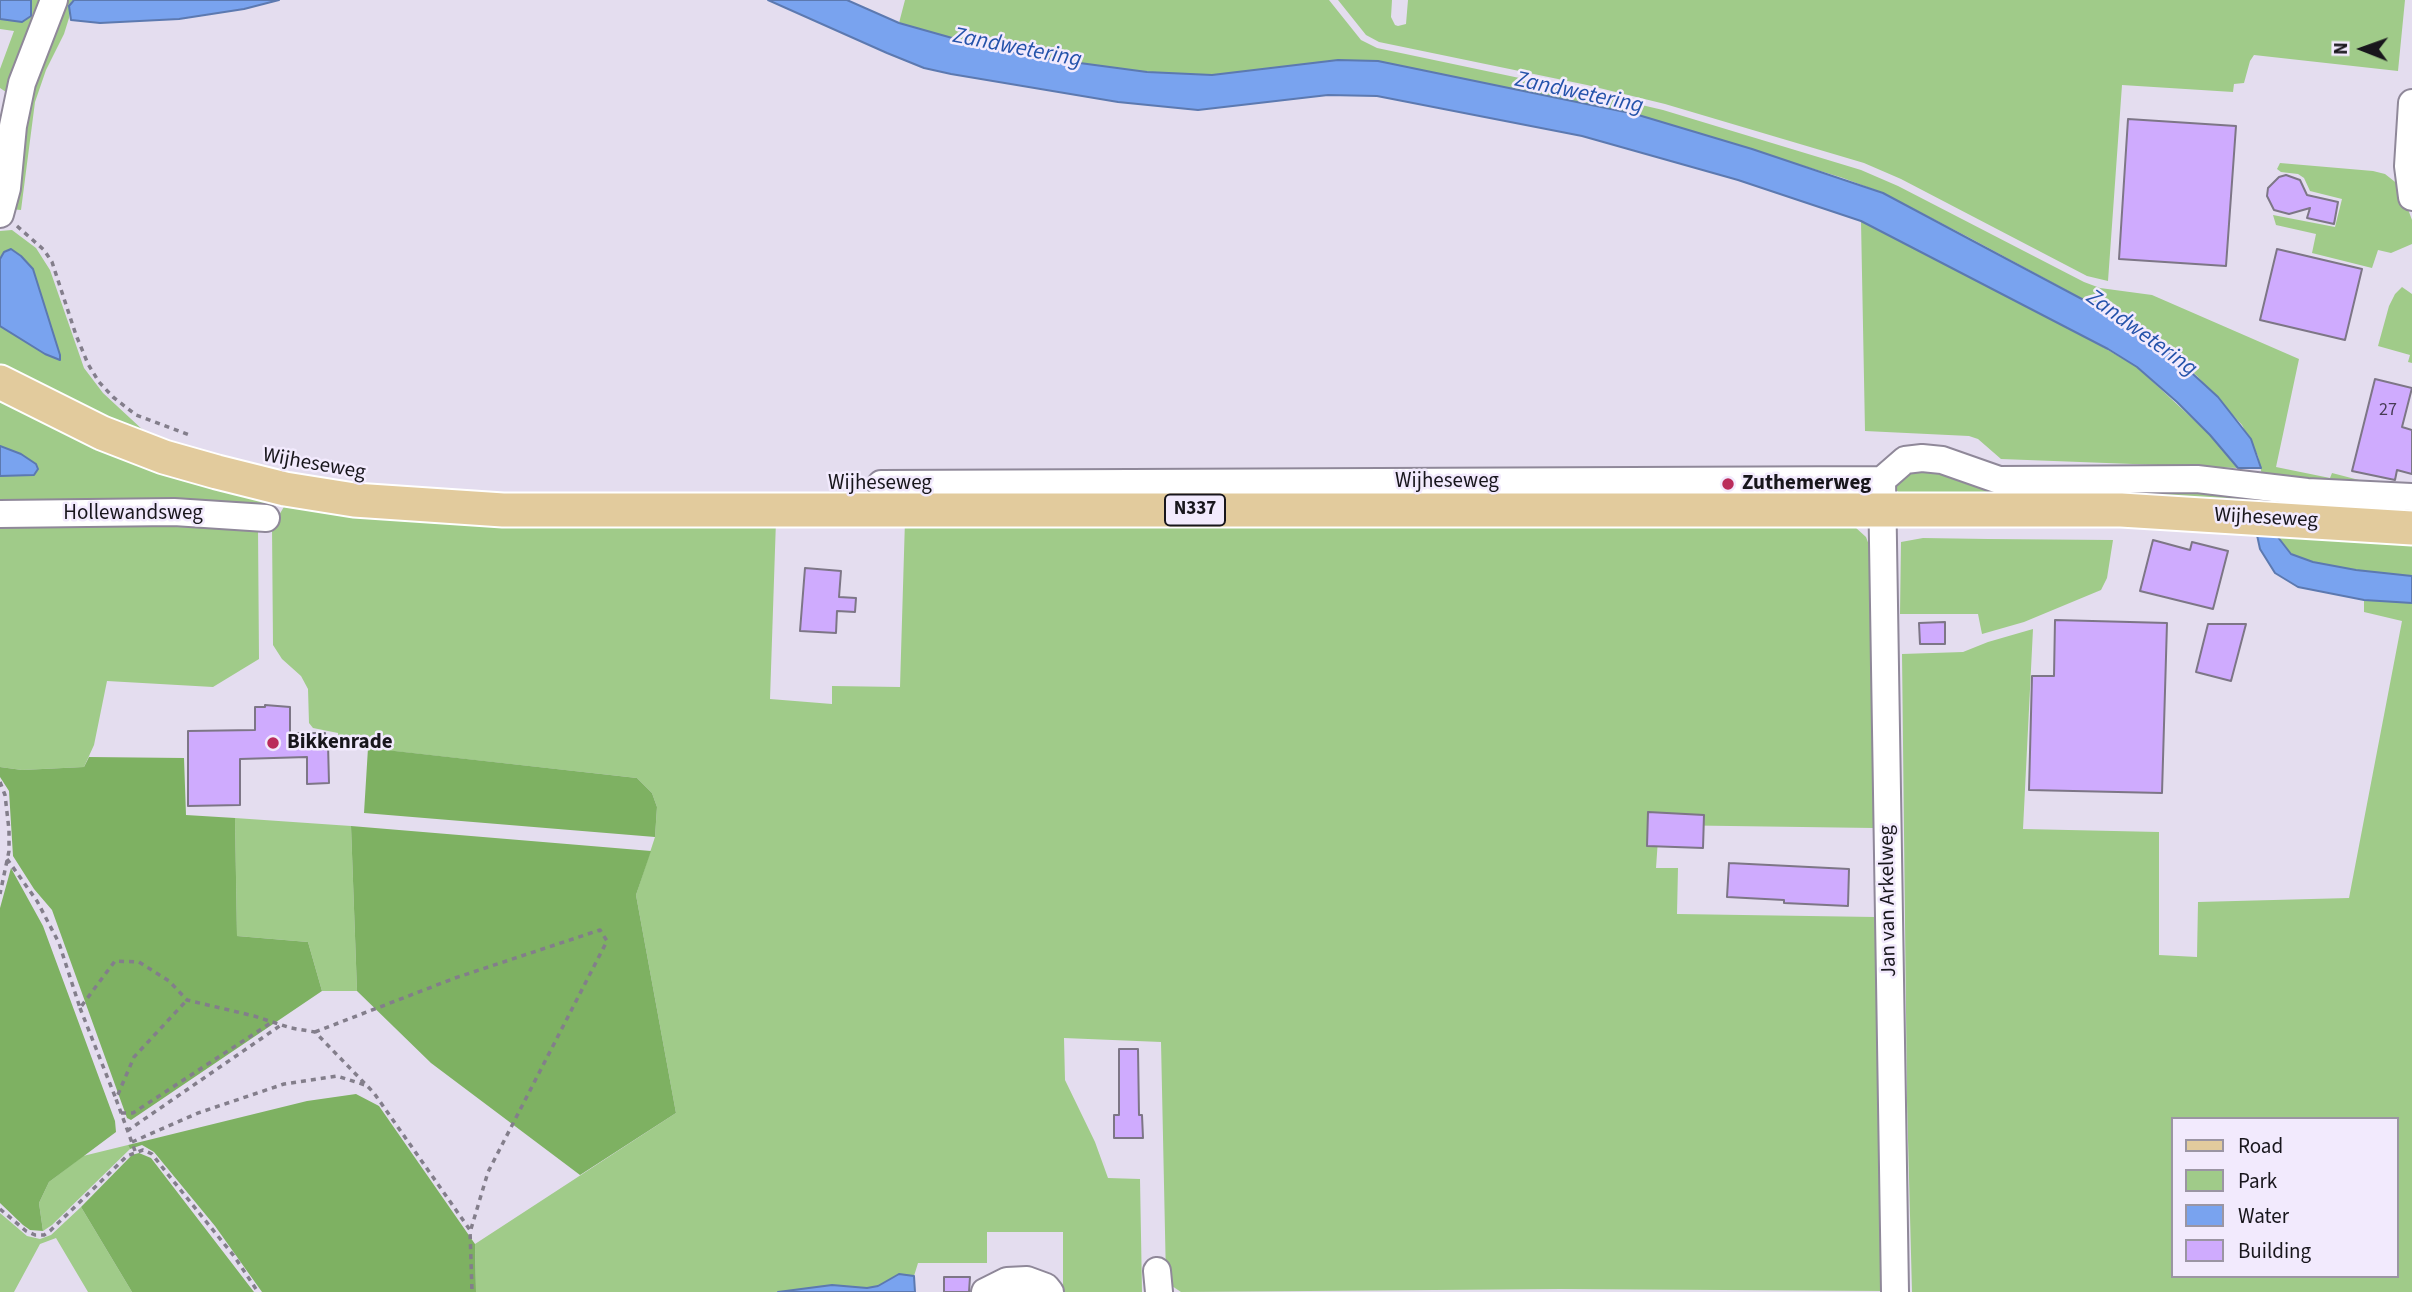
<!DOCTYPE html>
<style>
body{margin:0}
#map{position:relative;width:2412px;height:1292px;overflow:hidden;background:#e4ddef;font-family:"Source Sans 3",sans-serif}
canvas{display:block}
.legend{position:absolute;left:2171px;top:1117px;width:228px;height:161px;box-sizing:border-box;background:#f2eafd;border:2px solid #9b95a3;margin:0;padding:9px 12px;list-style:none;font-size:21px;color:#18161c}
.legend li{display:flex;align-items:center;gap:14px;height:35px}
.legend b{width:35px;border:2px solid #9b95a3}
.north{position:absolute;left:2328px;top:14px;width:70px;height:70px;-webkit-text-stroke:5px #f2eafd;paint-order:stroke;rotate:271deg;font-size:19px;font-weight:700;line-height:28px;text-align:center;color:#18161c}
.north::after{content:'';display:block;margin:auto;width:24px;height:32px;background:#18161c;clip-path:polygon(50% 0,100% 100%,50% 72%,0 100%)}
</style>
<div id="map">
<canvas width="2412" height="1292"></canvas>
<ul class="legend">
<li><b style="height:9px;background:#e2cb9d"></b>Road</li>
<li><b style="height:19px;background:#a0cb89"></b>Park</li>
<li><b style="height:19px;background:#79a3ef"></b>Water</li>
<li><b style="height:19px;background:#cfabfe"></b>Building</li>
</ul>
<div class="north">N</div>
</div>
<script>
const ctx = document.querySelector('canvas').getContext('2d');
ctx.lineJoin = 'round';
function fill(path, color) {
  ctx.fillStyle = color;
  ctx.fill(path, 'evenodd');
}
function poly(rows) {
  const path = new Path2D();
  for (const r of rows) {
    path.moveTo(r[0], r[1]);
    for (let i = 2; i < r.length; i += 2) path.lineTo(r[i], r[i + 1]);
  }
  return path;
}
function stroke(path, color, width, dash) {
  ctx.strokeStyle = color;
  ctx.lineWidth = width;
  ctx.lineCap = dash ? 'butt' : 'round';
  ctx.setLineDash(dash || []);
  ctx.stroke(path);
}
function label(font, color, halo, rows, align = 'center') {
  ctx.font = font + ' "Source Sans 3",sans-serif';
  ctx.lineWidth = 5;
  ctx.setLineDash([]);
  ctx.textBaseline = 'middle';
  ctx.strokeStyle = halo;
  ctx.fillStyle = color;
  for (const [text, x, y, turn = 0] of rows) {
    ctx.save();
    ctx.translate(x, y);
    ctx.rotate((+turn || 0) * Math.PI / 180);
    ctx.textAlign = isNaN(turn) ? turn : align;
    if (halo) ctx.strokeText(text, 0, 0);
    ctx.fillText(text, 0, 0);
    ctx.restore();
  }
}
const green = poly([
 [31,0,48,0,15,88,6,92,0,88,0,69,14,31,0,29,0,19,22,22],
 [60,0,74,0,71,2,69,18,64,34,46,70,35,102,21,210,10,209,19,127],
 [905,0,1329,0,1361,40,1377,48,1586,92,1663,110,1861,170,1898,186,2084,282,2100,288,2152,295,2299,359,2276,467,2330,478,2332,473,2386,487,2263,480,2258,456,2242,425,2197,376,2158,342,2140,330,1970,238,1883,193,1843,178,1635,114,1378,61,1338,60,1212,75,1147,72,1050,59,970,43,899,23],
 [1338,0,1392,0,1391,17,1395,25,1398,26,1406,24,1408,0,2405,0,2398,71,2254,55,2250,61,2244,83,2234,84,2233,92,2122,85,2108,281,2087,276,1901,179,1864,163,1665,104,1587,85,1379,42,1366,35],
 [2280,163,2373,171,2385,174,2399,185,2412,220,2412,244,2391,253,2378,250,2372,268,2312,253,2316,234,2276,225,2273,215,2335,227,2342,199,2310,191,2304,178,2298,174,2281,172,2277,169],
 [1861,221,2074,330,2137,367,2210,435,2238,468,2001,459,1978,439,1969,436,1865,431],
 [12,230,36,248,50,270,84,368,103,393,144,431,102,417,0,366,0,326,45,354,0,259,0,231],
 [2402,287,2412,294,2412,363,2408,362,2410,355,2378,346,2389,306,2395,294],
 [0,402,93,444,208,485,305,509,414,519,776,520,770,699,832,704,832,686,900,687,905,520,1855,527,1866,537,1869,545,1874,828,1659,825,1656,868,1678,868,1677,914,1875,917,1885,1291,1561,1289,1181,1292,1169,1284,1166,1279,1161,1042,1064,1038,1065,1080,1095,1142,1108,1178,1140,1179,1142,1292,1063,1292,1063,1232,987,1232,987,1263,918,1263,914,1276,899,1274,878,1286,867,1288,842,1287,842,1292,476,1292,475,1244,676,1113,636,895,655,837,657,807,652,793,637,778,339,745,338,733,313,728,309,723,308,689,301,676,282,659,273,645,272,527,285,505,0,502,0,476,34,475,35,464,21,454,0,446],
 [1909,464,1977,475,2019,495,1905,497,1896,490,1896,482],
 [2132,489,2412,502,2412,512,2128,498],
 [0,525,258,528,259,659,213,687,107,681,94,745,84,767,22,770,0,767],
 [2277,536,2412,542,2412,576,2337,568,2301,559,2287,551],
 [1923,538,1988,539,2113,540,2107,578,2101,590,2024,622,1982,634,1978,614,1900,614,1901,542],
 [2364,600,2412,603,2412,1292,1912,1292,1907,1101,1902,654,1963,652,1988,642,2033,629,2023,829,2159,832,2159,955,2197,957,2198,902,2349,898,2402,621,2364,612],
 [2172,1119,2396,1119,2396,1276,2172,1276],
 [235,818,351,826,357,991,322,991,308,942,237,936],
 [128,1145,130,1149,52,1225,43,1231,39,1203,49,1182,83,1156],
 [81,1207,132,1292,88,1292,56,1238,40,1244,14,1292,0,1292,0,1213,27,1236,40,1239,51,1235]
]);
const forest = poly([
 [368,748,637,778,652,793,657,807,655,837,364,813],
 [89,757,184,758,186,815,235,818,237,936,308,942,322,991,131,1120,127,1118,52,910,34,889,13,856,9,791,0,777,0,767,22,770,84,767],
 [351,826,651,851,636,895,676,1113,580,1175,431,1063,357,991],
 [11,868,43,926,115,1121,116,1132,49,1182,39,1203,43,1231,30,1230,23,1225,0,1203,0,908],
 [356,1094,379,1106,475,1244,476,1292,262,1292,215,1226,154,1152,142,1145,130,1149,128,1145,307,1101],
 [139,1153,151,1158,254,1292,132,1292,81,1207,132,1155]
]);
const water = poly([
 [0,0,31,0,31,16,22,22,0,19,0,0],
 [74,0,279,0,244,9,179,19,100,23,71,20,69,6,74,0],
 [768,0,847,0,899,23,970,43,1050,59,1147,72,1212,75,1338,60,1378,61,1635,114,1752,149,1883,193,2140,330,2158,342,2218,397,2251,439,2261,468,2238,468,2210,435,2177,402,2137,367,2108,349,1861,221,1738,180,1582,136,1377,96,1328,95,1198,110,1118,102,951,74,924,68,887,53,768,0],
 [11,249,21,256,33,269,60,355,60,360,45,354,0,326,0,259,4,252,11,249],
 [0,446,21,454,36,464,38,469,34,475,0,476,0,446],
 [2257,535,2277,536,2291,554,2313,562,2356,570,2412,576,2412,603,2364,600,2298,587,2275,573,2260,549,2257,535],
 [899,1274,914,1276,915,1292,778,1292,832,1285,867,1288,878,1286,899,1274]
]);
const building = poly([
 [2128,119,2236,126,2226,266,2119,259,2128,119],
 [2286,175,2300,180,2307,195,2338,202,2334,224,2307,218,2310,208,2289,214,2274,210,2267,196,2268,188,2279,177,2286,175],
 [2277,249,2362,269,2345,340,2260,320,2277,249],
 [2375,379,2412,388,2402,427,2412,430,2412,474,2397,470,2395,480,2352,471,2375,379],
 [2153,540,2190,550,2192,542,2228,551,2213,609,2140,591,2153,540],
 [805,568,841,571,839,597,856,598,855,612,837,611,836,633,800,631,805,568],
 [2055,620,2167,623,2162,793,2029,790,2032,676,2054,676,2055,620],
 [1945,622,1945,644,1920,644,1919,623,1945,622],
 [2208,624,2246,624,2231,681,2196,672,2208,624],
 [265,705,290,707,290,733,325,733,325,744,328,744,329,783,307,784,307,757,240,759,240,805,188,806,188,731,255,730,255,707,265,707,265,705],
 [1648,812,1704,815,1703,848,1647,846,1648,812],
 [1729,863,1849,869,1848,906,1784,903,1784,900,1727,897,1729,863],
 [1119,1049,1138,1049,1139,1115,1142,1115,1143,1138,1114,1138,1114,1115,1119,1115,1119,1049],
 [944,1277,970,1277,969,1292,944,1292,944,1277]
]);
const path = poly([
 [17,226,44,250,52,262,76,335,88,364,99,382,113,397,136,415,192,436],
 [284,460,301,463],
 [0,782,5,795,9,830,9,851,0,894],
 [7,859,37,901,59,943,80,1008,115,961,139,962,169,981,187,1000,254,1016,291,1028,315,1032,374,1093,470,1230,472,1292],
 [80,1008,116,1099],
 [315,1032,455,978,600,930,607,941,488,1172,471,1229],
 [121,1113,133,1113,272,1022],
 [127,1131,281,1025],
 [132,1142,198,1113,284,1084,337,1076,365,1085],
 [135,1151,116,1099,134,1057,187,1000],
 [0,1209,26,1231,35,1235,44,1235,50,1231,127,1156,143,1150,152,1154,166,1172,234,1256,258,1292]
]);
const minor = poly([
 [2412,103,2408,166,2412,197],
 [0,214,7,188,13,126,22,83,54,0],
 [881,484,1882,480],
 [0,514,174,512,266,518],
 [1157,1271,1159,1292],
 [985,1292,1007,1281,1027,1280,1046,1287,1050,1292],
 [1895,1292,1882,480,1905,460,1922,458,1942,460,1999,480,2197,479,2307,492,2412,497]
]);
const major = poly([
 [0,382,102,433,164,457,217,472,285,489,354,500,503,510,2121,510,2412,528]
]);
const markers = [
 [1728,484,7,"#ba2b5b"],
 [273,743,7,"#ba2b5b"]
];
const numberNames = [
 ["27",2388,411]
];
const shields = [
 [1195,510,60]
];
const shieldNames = [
 ["N337",1195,510]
];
const streetNames = [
 ["Wijheseweg",314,465,10],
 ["Wijheseweg",1447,482],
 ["Wijheseweg",880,484],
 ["Hollewandsweg",133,514],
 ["Wijheseweg",2266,519,3],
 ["Jan van Arkelweg",1889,901,-91]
];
const poiNames = [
 ["Zuthemerweg",1742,484],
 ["Bikkenrade",287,743]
];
const waterNames = [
 ["Zandwetering",1017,49,11],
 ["Zandwetering",1579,94,12],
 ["Zandwetering",2141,334,36]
];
fill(green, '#a0cb89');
fill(forest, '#7eb162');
fill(water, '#79a3ef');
stroke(water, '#5c79b0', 2);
fill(building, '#cfabfe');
stroke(building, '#7d7686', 2);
stroke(minor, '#8f8899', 30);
stroke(major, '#fff', 37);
stroke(path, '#837e8b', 3.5, [5, 5]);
stroke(minor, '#fff', 26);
stroke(major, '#e2cb9d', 33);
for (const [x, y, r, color] of markers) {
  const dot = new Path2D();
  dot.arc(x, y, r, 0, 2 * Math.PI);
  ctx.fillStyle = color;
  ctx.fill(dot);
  stroke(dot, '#f2eafd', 2.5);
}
label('18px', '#463b54', null, numberNames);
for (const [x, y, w] of shields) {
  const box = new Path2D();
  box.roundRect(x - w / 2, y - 15.5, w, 31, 5);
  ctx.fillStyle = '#f2eafd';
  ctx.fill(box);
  stroke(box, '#18161c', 2);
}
label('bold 19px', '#18161c', null, shieldNames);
label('21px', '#18161c', '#f2eafd', streetNames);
label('bold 21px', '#18161c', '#f2eafd', poiNames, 'left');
label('italic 23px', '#2452aa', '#f2eafd', waterNames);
</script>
